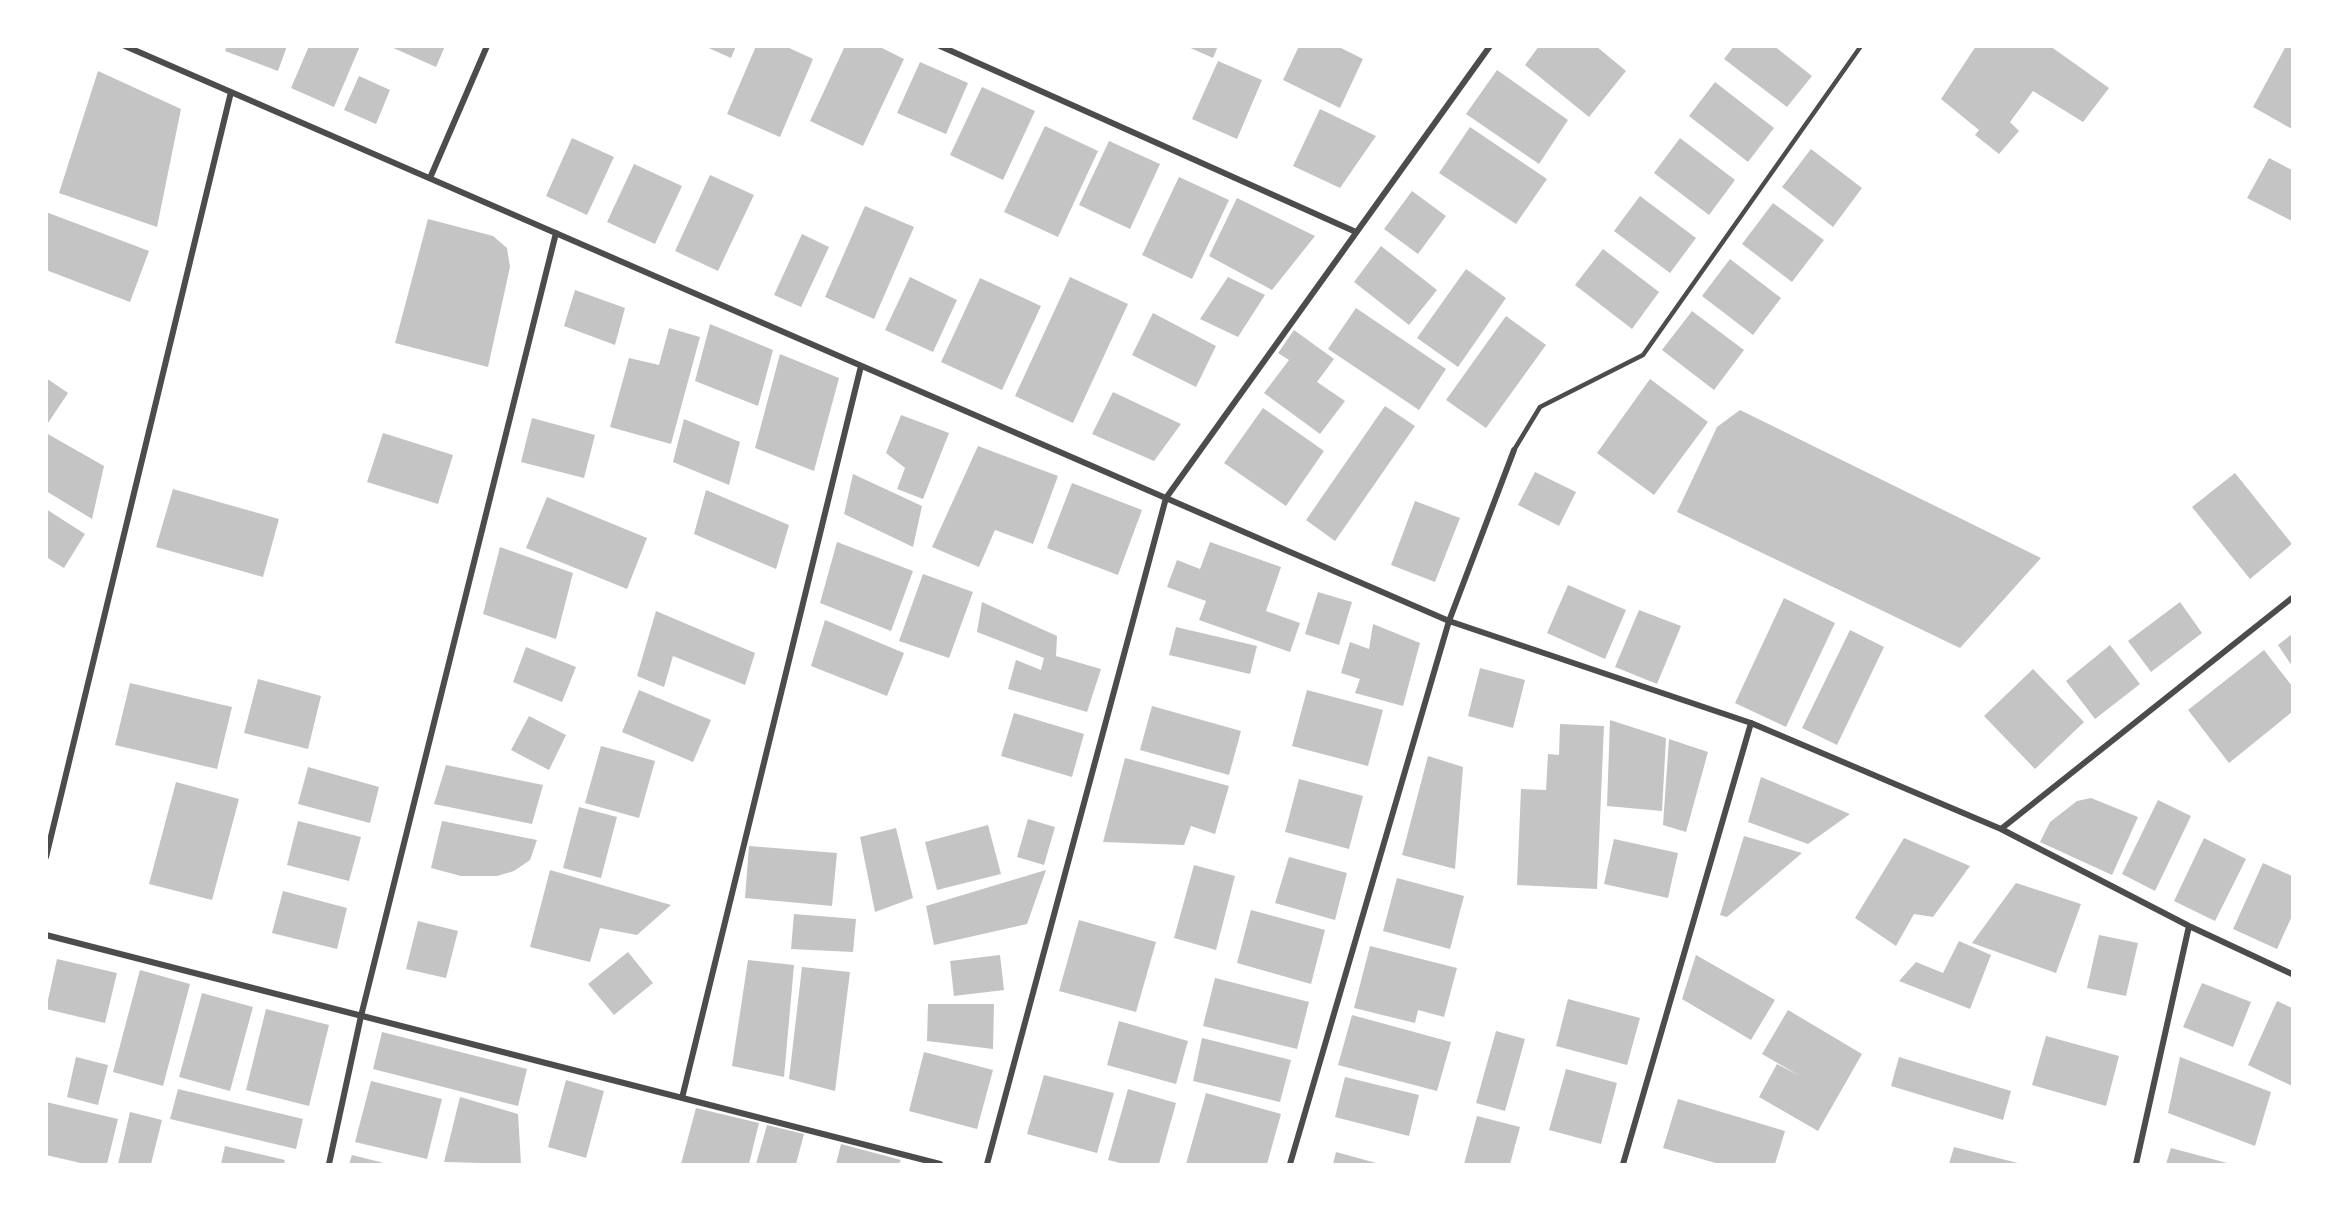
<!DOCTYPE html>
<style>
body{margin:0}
#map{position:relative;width:2339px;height:1211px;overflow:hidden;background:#fff;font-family:"Exo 2",sans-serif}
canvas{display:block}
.frame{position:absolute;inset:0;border:48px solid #fff;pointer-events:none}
</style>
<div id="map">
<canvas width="2339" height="1211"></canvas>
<div class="frame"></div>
</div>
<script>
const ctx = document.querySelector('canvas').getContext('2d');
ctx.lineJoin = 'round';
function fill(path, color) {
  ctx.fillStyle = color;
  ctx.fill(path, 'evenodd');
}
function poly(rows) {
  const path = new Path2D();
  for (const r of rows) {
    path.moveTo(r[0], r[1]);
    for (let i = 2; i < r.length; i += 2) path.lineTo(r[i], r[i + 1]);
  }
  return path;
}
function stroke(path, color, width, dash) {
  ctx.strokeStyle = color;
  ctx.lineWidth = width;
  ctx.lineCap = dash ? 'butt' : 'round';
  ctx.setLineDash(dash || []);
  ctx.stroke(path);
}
const building = poly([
 [227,46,287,46,278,71,225,51],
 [309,46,360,46,334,107,291,88],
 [389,46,445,46,436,67],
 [704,46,736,46,731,58],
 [756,46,785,46,813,59,780,137,727,114],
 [845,46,878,46,904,59,863,146,810,121],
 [1186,46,1218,46,1213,58],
 [1299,46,1337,46,1363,59,1340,108,1283,80],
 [1539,46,1596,46,1626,71,1589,117,1525,65],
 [1734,46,1774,46,1812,76,1787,107,1724,59],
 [1976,46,2050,46,2109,88,2083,122,2033,91,2010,122,2019,131,1999,154,1975,135,1979,130,1941,99],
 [2286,46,2292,46,2292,129,2253,107],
 [1218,61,1262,80,1237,139,1192,119],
 [920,62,968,83,946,134,897,113],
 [1497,70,1568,120,1539,164,1466,114],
 [98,71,181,109,157,227,59,193],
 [359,76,390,90,376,124,344,110],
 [1715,82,1774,128,1748,162,1689,116],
 [982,87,1035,111,1003,180,950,155],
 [1320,109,1376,136,1340,188,1293,166],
 [1045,126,1098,151,1058,237,1004,212],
 [1470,127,1547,179,1516,224,1439,173],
 [572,138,614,157,587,215,546,196],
 [1680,138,1735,180,1709,215,1654,173],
 [1109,141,1160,164,1130,229,1079,205],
 [1811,149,1862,188,1833,227,1782,187],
 [2269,158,2292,170,2292,221,2247,198],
 [634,164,682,186,655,244,607,222],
 [710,175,754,195,718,271,675,251],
 [1179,177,1229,200,1192,279,1142,255],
 [1412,191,1446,216,1418,254,1384,229],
 [1640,196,1696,238,1670,273,1614,231],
 [1237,198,1315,236,1272,290,1209,256],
 [1773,203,1824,240,1792,282,1742,244],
 [865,206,914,227,874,319,825,297],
 [46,212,149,251,130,302,46,270],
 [428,219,493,236,507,248,510,267,488,367,395,343],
 [802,234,829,247,801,307,774,295],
 [1381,246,1437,290,1409,325,1354,282],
 [1603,249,1659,292,1632,329,1575,285],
 [1730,259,1781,298,1753,335,1702,296],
 [1466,269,1506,298,1458,367,1417,338],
 [910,277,957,300,933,352,885,330],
 [1070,277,1128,304,1073,423,1015,396],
 [1228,277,1265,295,1238,337,1200,319],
 [980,278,1041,306,1002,390,941,362],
 [575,290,625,308,615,345,564,326],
 [1356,308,1446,369,1419,410,1328,349],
 [1692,311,1744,350,1714,390,1662,350],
 [1153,313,1216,346,1196,387,1132,355],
 [1506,316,1546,345,1486,428,1446,400],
 [710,324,773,350,758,406,695,381],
 [669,328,700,337,671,444,610,427,629,358,659,365],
 [1294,330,1334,359,1317,382,1345,401,1320,434,1264,393,1289,360,1278,353],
 [780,354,839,378,814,471,755,448],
 [46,378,68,393,46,426],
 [1650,379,1708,422,1654,495,1597,453],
 [1113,392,1181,424,1154,461,1092,434],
 [1385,406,1415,426,1335,541,1306,520],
 [1263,408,1324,451,1286,506,1224,463],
 [1740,410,2041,558,1960,648,1677,512,1717,427],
 [901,415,949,433,923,499,897,489,905,468,886,453],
 [532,418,595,435,584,478,521,462],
 [684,419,740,442,729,485,673,462],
 [46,433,104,466,92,519,46,491],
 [383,433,453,455,438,504,367,482],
 [978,446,1058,476,1033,544,995,530,979,567,932,547],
 [1535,472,1576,492,1559,526,1518,505],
 [2235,473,2292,544,2250,579,2192,507],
 [853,474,922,506,913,547,844,514],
 [1072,483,1142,510,1118,575,1047,548],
 [173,489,279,519,263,577,156,547],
 [706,490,789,525,776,569,694,534],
 [547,497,647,538,627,589,526,548],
 [1415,501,1460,518,1435,582,1391,565],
 [46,509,85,534,64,568,46,557],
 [837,542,913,571,891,631,820,603],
 [1210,542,1281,567,1266,611,1300,623,1290,652,1199,620,1206,601,1167,587,1177,560,1200,569],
 [500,547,573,573,556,639,483,614],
 [923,574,973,592,949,658,899,641],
 [1568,585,1626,610,1605,659,1547,633],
 [1318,592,1352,602,1339,645,1305,634],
 [1784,598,1835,623,1786,727,1735,703],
 [982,602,1057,636,1056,656,1101,669,1087,712,1008,689,1016,660,1041,670,1044,658,977,632],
 [2180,602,2202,633,2151,672,2128,641],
 [1639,610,1681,626,1657,684,1615,667],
 [656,611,755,653,745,685,673,656,664,687,637,676],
 [825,620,904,653,887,696,811,666],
 [1373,624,1420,643,1403,706,1355,693,1360,679,1341,673,1350,642,1369,649],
 [1176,627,1257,646,1250,674,1169,655],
 [1850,630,1884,647,1837,745,1802,728],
 [2292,634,2292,666,2278,645],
 [2110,645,2140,684,2095,719,2066,681],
 [526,647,576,667,562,702,513,682],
 [2264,650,2292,686,2292,712,2229,763,2188,710],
 [1480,668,1525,680,1513,728,1468,716],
 [2033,669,2084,722,2035,769,1984,716],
 [258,679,321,696,308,749,244,733],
 [130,683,232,707,217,769,115,745],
 [639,690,711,720,693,762,622,732],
 [1307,690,1383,710,1368,766,1292,746],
 [1152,706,1241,731,1229,775,1140,750],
 [1014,713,1084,734,1072,777,1001,756],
 [529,716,566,735,549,770,511,750],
 [1610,720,1666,738,1662,811,1607,806],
 [1560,724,1604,726,1597,889,1517,885,1521,789,1546,790,1548,754,1559,755],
 [1669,739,1708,752,1686,832,1663,825],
 [601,746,655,761,639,818,585,803],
 [1428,756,1463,767,1455,869,1402,855],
 [1125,758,1229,786,1215,834,1191,826,1184,845,1103,842],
 [446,765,543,785,532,824,434,804],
 [308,767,379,787,370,823,298,804],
 [1761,777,1850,814,1808,844,1748,822],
 [1299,779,1363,796,1349,849,1285,832],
 [176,782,239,799,212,900,149,884],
 [2091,798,2138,817,2112,875,2040,842,2050,822,2077,801],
 [2158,800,2191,816,2155,891,2122,874],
 [579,807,617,817,601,878,563,868],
 [1028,819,1055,827,1044,865,1017,857],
 [298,821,361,837,349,881,287,865],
 [442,821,537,840,530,860,514,871,497,876,461,876,431,868],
 [988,825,1001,874,937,890,925,842],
 [896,828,913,898,875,912,860,837],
 [1744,836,1802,853,1727,917,1720,915],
 [1904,838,1970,866,1933,917,1914,914,1896,946,1855,918],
 [2204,838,2246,859,2215,921,2174,901],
 [1614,839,1678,853,1668,898,1604,884],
 [749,846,837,853,832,906,745,898],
 [1289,857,1347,873,1335,920,1275,903],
 [2263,863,2292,876,2292,916,2277,949,2233,929],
 [1194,865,1235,876,1216,950,1174,938],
 [550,870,671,905,637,935,600,928,590,962,530,947],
 [1046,870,1027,924,934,945,926,906],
 [1397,878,1464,896,1450,949,1383,931],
 [2016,883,2081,904,2056,973,1972,943],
 [283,891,347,908,337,949,272,933],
 [1251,910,1325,930,1311,984,1237,963],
 [794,914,856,919,853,952,791,949],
 [1079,920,1156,942,1136,1012,1059,991],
 [418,921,458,931,446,978,406,969],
 [2099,935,2138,943,2126,996,2087,988],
 [1959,941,1991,955,1970,1009,1899,981,1916,962,1943,973],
 [1370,946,1457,968,1444,1017,1418,1010,1415,1023,1354,1008],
 [628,952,653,983,614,1015,588,984],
 [1000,955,1004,990,954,996,950,961],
 [1696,955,1775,1000,1751,1040,1682,999],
 [57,959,117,973,105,1023,46,1009],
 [748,960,794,965,784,1077,732,1066],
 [802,967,850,972,835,1091,789,1079],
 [140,970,190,984,163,1086,113,1072],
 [1215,978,1309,1002,1297,1049,1203,1026],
 [2202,983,2251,1002,2233,1047,2183,1027],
 [202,993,253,1007,230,1091,179,1077],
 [1568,999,1640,1018,1627,1065,1556,1046],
 [2277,1001,2292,1008,2292,1086,2248,1065],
 [928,1004,994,1004,993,1049,927,1041],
 [266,1009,329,1025,309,1106,246,1090],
 [1788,1010,1862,1054,1818,1131,1759,1097,1777,1064,1800,1076,1762,1054],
 [1352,1015,1451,1042,1437,1091,1338,1065],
 [1119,1021,1188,1041,1176,1084,1107,1065],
 [1496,1031,1525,1039,1505,1111,1476,1103],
 [382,1032,527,1069,518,1106,373,1069],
 [2046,1036,2119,1056,2106,1106,2032,1085],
 [1202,1038,1291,1060,1280,1102,1193,1081],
 [924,1052,993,1070,977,1129,909,1111],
 [76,1057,108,1065,98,1105,67,1097],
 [1899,1057,2011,1091,2003,1120,1891,1086],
 [2180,1057,2271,1092,2255,1146,2168,1113],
 [1566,1069,1617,1083,1601,1144,1549,1130],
 [1044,1075,1114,1093,1097,1153,1027,1134],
 [1345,1077,1419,1095,1409,1136,1335,1117],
 [566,1080,604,1091,586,1158,548,1147],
 [371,1081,442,1099,427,1159,355,1142],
 [178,1089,303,1119,296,1149,170,1119],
 [1128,1089,1176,1103,1159,1164,1124,1164,1108,1160],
 [1206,1093,1281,1114,1267,1164,1186,1164],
 [460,1097,518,1114,521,1164,444,1162],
 [1678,1099,1785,1131,1775,1164,1719,1164,1663,1148],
 [46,1102,118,1119,107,1164,85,1164,46,1155],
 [696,1108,759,1123,749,1164,681,1164],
 [130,1112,162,1120,151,1164,118,1164],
 [1477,1116,1520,1127,1510,1164,1464,1164],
 [767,1125,804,1134,796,1164,756,1164],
 [841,1144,901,1160,899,1164,836,1164],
 [225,1146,285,1160,284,1164,221,1164],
 [1954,1147,2022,1164,1949,1164],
 [2171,1148,2231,1164,2166,1164],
 [1336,1152,1380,1164,1333,1164],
 [352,1155,388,1164,349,1164]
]);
const service = poly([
 [1514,450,1540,407,1643,355,1861,46]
]);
const minor = poly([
 [125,46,1449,621,1751,723,2001,829,2189,926,2292,974],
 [940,46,1356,232],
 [430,178,487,46],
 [2001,829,2292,598],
 [46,857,231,92],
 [46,935,940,1164],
 [682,1098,861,366],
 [329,1164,361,1016,556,233],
 [987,1164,1166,498,1490,46],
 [1290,1164,1449,621,1514,450],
 [1623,1164,1751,723],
 [2136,1164,2189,926]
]);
fill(building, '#c4c4c4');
stroke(service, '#4c4c4c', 4.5);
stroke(minor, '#4c4c4c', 6);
</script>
